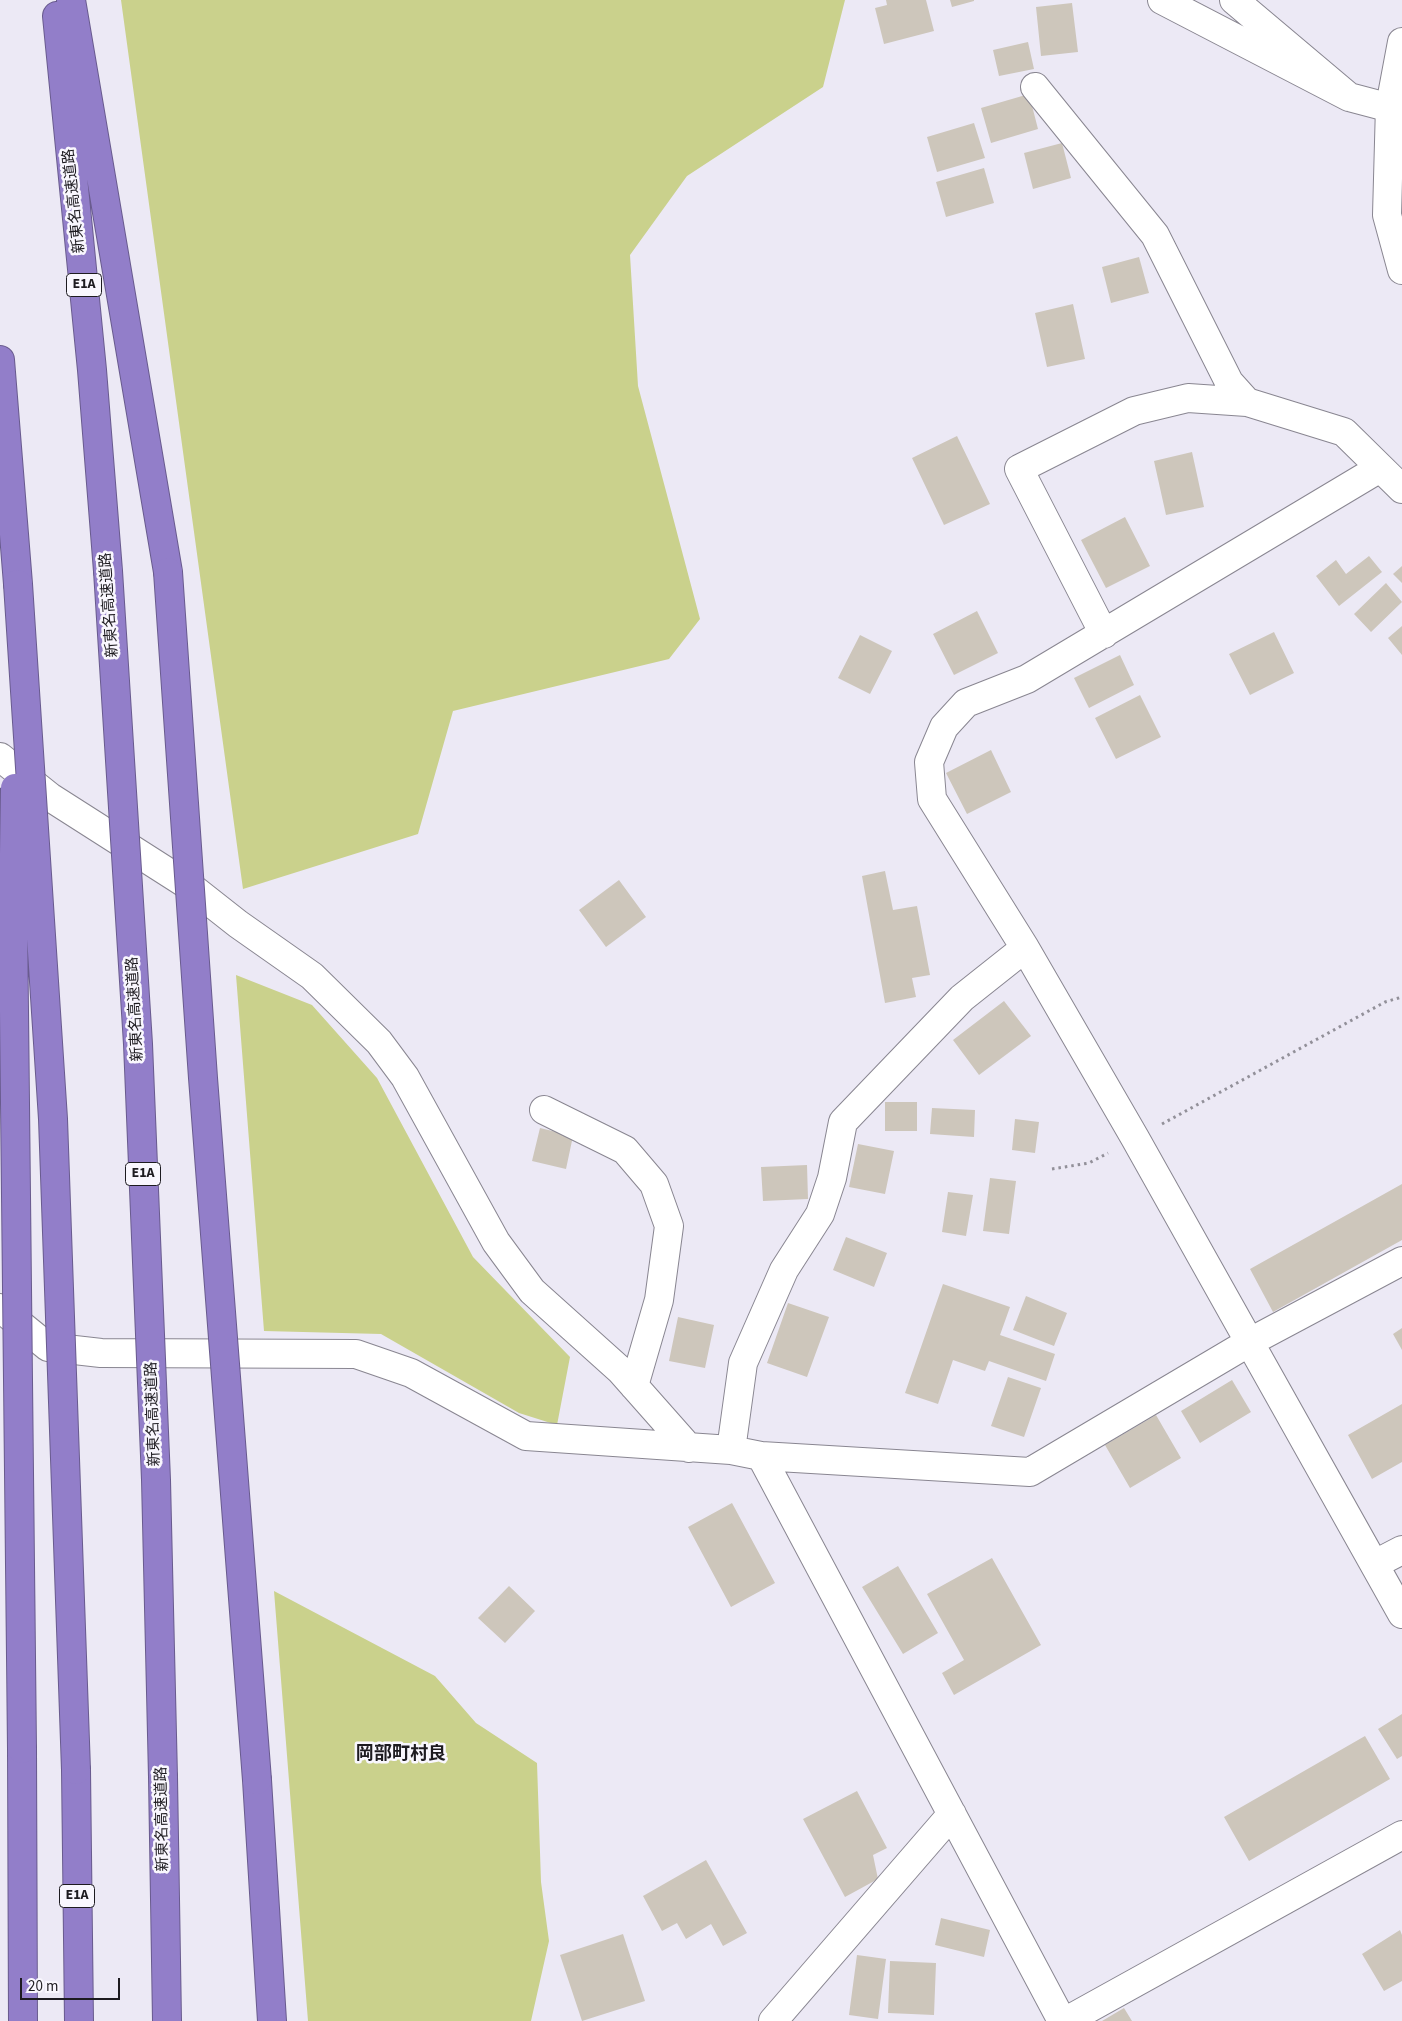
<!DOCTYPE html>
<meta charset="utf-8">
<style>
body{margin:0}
#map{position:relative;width:1402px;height:2021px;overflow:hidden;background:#ece9f5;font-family:"Source Sans 3",sans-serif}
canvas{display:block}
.scale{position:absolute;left:20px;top:1978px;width:100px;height:22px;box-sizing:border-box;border:2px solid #1d1b20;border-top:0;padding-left:6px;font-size:15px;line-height:18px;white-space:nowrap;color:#1d1b20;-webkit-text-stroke:4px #f9f7fe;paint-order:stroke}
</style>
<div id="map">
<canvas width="1402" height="2021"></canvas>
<div class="scale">20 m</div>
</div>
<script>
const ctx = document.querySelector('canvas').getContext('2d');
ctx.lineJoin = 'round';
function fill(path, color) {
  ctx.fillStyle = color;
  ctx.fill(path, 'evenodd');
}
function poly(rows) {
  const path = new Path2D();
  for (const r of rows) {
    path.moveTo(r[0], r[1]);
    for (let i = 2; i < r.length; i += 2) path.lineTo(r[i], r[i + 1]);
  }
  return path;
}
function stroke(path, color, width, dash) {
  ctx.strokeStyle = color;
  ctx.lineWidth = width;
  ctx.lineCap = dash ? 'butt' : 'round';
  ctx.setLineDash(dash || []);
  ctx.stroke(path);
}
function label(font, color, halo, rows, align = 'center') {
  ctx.font = font + ' "Source Sans 3","Noto Sans JP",sans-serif';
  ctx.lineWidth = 5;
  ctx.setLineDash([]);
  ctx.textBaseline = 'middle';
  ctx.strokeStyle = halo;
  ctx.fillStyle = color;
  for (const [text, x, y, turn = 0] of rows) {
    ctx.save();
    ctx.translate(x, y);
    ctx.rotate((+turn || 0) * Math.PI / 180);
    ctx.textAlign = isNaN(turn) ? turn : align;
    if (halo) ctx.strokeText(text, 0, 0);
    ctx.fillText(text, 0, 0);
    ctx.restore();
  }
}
const green = poly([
 [121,0,845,0,823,87,687,176,630,255,638,386,700,619,669,659,453,711,418,834,243,889],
 [236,975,312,1005,377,1078,473,1257,570,1357,557,1425,519,1413,381,1334,264,1331],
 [274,1591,435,1676,476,1723,537,1763,541,1882,549,1941,531,2021,308,2021]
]);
const building = poly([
 [886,0,926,0,934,31,884,44,875,8,887,5],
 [950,0,974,0,974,1,952,7],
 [1072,3,1078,52,1041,56,1036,7],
 [1028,42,1034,69,999,76,993,50],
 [1029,94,1038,129,991,143,981,108],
 [974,123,985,158,937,172,927,137],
 [1062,143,1071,178,1033,189,1024,153],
 [984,168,994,203,946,217,936,182],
 [1139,257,1149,293,1111,303,1102,267],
 [1073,304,1085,359,1047,367,1035,313],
 [957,436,990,504,944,525,912,458],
 [1192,452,1204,507,1166,515,1154,461],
 [1125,517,1150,566,1106,588,1081,540],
 [1369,556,1382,572,1339,606,1316,576,1336,560,1346,574],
 [1402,566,1402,583,1393,574],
 [1386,583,1402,602,1371,632,1354,614],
 [977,611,998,653,954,675,933,634],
 [1402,626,1402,655,1388,638],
 [1274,632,1294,673,1250,695,1229,654],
 [860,635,892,651,870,694,838,678],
 [1120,655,1134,685,1089,708,1074,678],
 [1140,695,1161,737,1116,759,1095,718],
 [991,750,1011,792,967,814,946,773],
 [885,871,893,910,917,906,930,975,912,978,916,997,885,1003,862,876],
 [619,880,646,917,606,947,579,910],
 [1004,1001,1031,1036,979,1075,953,1040],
 [885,1102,917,1102,917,1131,885,1131],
 [932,1108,975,1110,974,1137,930,1134],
 [1015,1119,1039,1122,1035,1153,1012,1150],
 [540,1128,573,1136,566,1169,532,1161],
 [858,1144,894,1151,885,1194,849,1187],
 [807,1165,808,1199,763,1201,761,1167],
 [990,1178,1016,1181,1009,1234,983,1231],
 [1402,1184,1402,1240,1273,1312,1250,1269],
 [948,1192,973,1195,966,1236,942,1232],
 [846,1237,887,1253,874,1287,833,1270],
 [943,1284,1010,1307,1000,1335,1055,1354,1046,1381,989,1361,985,1371,953,1360,938,1404,905,1393],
 [1026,1296,1067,1313,1054,1346,1013,1330],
 [788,1303,829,1317,807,1377,767,1363],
 [678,1317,714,1325,705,1368,669,1361],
 [1402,1328,1402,1350,1393,1334],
 [1008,1377,1041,1388,1024,1437,991,1426],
 [1232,1380,1251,1412,1200,1443,1181,1411],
 [1402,1404,1402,1462,1372,1479,1348,1435],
 [1156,1415,1181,1458,1130,1488,1105,1445],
 [732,1503,775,1583,731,1607,688,1527],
 [992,1558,1041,1645,954,1695,942,1673,964,1660,927,1594],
 [898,1566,938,1633,903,1654,862,1587],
 [509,1586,535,1611,505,1643,478,1618],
 [1402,1714,1402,1756,1397,1759,1378,1729],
 [1365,1736,1390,1779,1249,1861,1224,1817],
 [857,1791,887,1848,873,1855,878,1879,845,1897,803,1819],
 [706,1860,747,1933,723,1946,711,1924,686,1939,677,1923,662,1931,643,1896],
 [941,1918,990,1930,984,1957,935,1945],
 [1400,1930,1402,1935,1402,1981,1384,1991,1362,1954],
 [623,1934,645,2001,582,2021,560,1955],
 [857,1955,886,1959,878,2019,849,2015],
 [890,1961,936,1963,934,2015,888,2013],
 [1124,2008,1132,2021,1102,2021]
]);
const path = poly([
 [1162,1124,1385,1002,1402,997],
 [1052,1169,1089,1163,1108,1153]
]);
const minor = poly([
 [1162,0,1349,97],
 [1234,0,1349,97,1402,111],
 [1035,87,1155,235,1229,382,1247,402,1344,432,1402,489],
 [1380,468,1027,679,966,703,944,727,929,762,932,799,1025,948,1135,1138,1402,1614],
 [1104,634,1019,469,1134,411,1188,398,1247,402],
 [0,757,50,797,191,887,238,924,312,976,379,1042,405,1077,496,1242,532,1291,620,1370,689,1448],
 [544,1110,625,1150,654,1184,669,1226,659,1300,634,1386],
 [0,1308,48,1347,101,1353,356,1354,411,1373,526,1436,731,1450,761,1456,1030,1472,1248,1343,1402,1261],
 [731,1450,743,1363,784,1270,820,1214,832,1178,843,1122,962,998,1025,948],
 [761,1456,1062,2021],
 [1375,1564,1402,1550],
 [773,2021,952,1814],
 [1066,2021,1402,1835]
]);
const secondary = poly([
 [1402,42,1390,106,1387,215,1402,270]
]);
const motorway = poly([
 [71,0,168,572],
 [57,16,92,370,108,571],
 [0,360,18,584],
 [22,1749,23,2021],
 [76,1770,79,2021],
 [163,1777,167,2021],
 [257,1780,272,2021]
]);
const motorwayBridge = poly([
 [108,571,138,1044,156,1480,163,1777],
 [168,572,203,1078,257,1780],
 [18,584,53,1119,76,1770],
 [15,788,13,919,22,1749]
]);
const shields = [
 [84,285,35],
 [143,1174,35],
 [77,1896,35]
];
const shieldNames = [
 ["E1A",84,285],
 ["E1A",143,1174],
 ["E1A",77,1896]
];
const streetNames = [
 ["新東名高速道路",75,201,-96],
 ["新東名高速道路",110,605,-94],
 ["新東名高速道路",136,1009,-93],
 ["新東名高速道路",154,1414,-92],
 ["新東名高速道路",163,1819,-91]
];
const quarterNames = [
 ["岡部町村良",401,1755]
];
fill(green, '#cad18c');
fill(building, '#cdc6bb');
stroke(minor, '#898691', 30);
stroke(secondary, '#898691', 30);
stroke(motorway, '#695b8e', 30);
stroke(path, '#929099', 3, [2.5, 4]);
stroke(minor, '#fff', 28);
stroke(secondary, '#fff', 28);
stroke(motorway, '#927ec9', 28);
stroke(motorwayBridge, '#695b8e', 30, []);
stroke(motorwayBridge, '#927ec9', 28);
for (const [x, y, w] of shields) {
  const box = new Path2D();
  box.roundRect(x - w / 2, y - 11.5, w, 23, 4);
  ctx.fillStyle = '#f9f7fe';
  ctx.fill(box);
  stroke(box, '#1d1b20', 1);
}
label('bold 14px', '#1d1b20', null, shieldNames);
label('15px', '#1d1b20', '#f9f7fe', streetNames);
label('bold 18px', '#1d1b20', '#f9f7fe', quarterNames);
</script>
